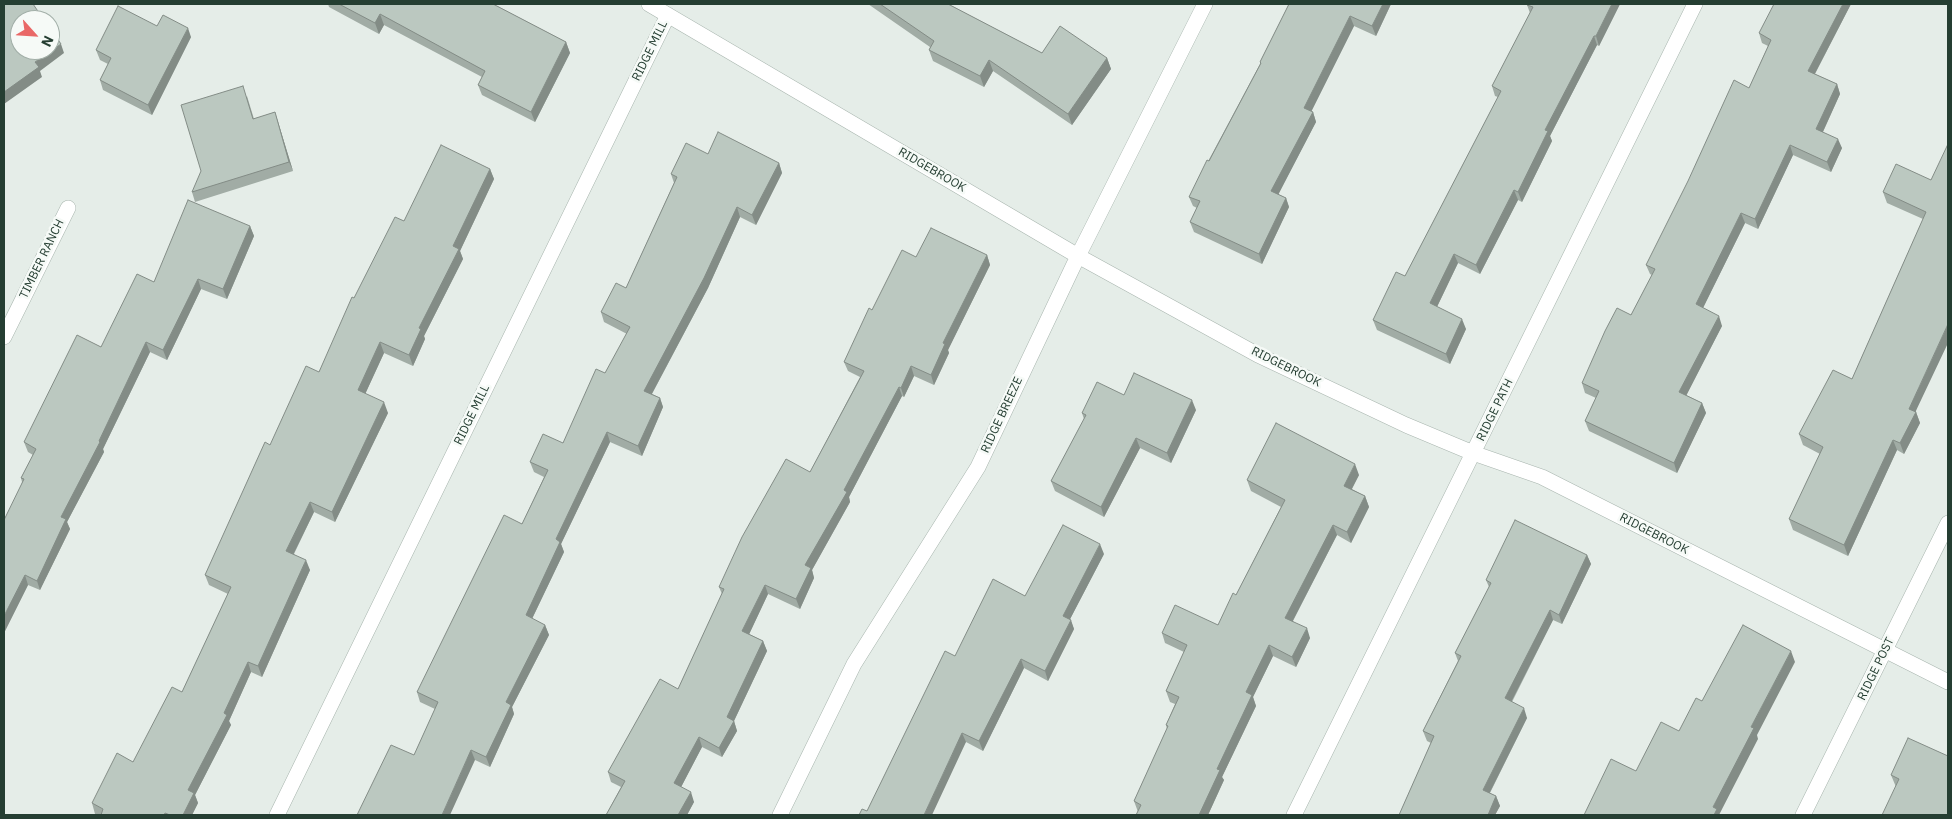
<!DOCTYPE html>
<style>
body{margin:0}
#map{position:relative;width:1952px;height:819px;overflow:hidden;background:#e5ede8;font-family:"IBM Plex Sans",sans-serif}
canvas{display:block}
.frame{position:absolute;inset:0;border:5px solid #253e32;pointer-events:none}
.north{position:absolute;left:10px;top:10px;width:50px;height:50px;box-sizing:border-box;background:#f6faf7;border:1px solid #a2afa8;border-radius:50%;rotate:116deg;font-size:14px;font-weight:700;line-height:20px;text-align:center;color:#253e32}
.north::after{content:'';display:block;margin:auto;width:18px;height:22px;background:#e96867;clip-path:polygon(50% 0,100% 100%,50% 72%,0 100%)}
</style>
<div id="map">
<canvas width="1952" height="819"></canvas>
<div class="frame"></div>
<div class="north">N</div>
</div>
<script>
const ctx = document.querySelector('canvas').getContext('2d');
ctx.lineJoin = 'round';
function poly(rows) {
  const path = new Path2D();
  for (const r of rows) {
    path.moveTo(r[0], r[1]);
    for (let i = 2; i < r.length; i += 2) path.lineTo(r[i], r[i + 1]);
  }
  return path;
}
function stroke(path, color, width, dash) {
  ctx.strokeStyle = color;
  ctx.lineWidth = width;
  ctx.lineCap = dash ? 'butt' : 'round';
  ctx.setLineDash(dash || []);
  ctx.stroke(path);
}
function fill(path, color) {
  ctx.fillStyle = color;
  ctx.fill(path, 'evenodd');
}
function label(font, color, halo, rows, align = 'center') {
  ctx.font = font + ' "IBM Plex Sans",sans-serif';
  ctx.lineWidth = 5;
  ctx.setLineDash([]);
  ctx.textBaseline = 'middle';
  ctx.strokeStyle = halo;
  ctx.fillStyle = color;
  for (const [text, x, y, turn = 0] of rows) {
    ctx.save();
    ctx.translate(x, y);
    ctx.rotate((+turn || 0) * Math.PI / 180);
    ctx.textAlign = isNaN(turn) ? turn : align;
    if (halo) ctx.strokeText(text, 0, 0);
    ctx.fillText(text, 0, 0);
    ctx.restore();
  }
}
const minor = poly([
 [649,4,1078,256,1258,355,1406,425,1473,453,1542,477,1948,682],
 [4,337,68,208],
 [277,815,668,15],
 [780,815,854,664,978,467,1078,256,1205,4],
 [1294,815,1695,4],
 [1803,815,1948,523]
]);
const wall = poly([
 [328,4,493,4,566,42,570,53,535,122,482,95,478,85,482,77,384,25,379,34,329,7],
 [868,4,948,4,1042,53,1107,58,1111,69,1072,125,993,71,984,87,933,61,929,50,930,47],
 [1289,4,1391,4,1376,36,1354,26,1311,112,1313,112,1316,122,1278,194,1286,198,1289,207,1262,264,1194,232,1190,222,1197,208,1193,206,1189,197,1260,64,1260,62],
 [1528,4,1620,4,1599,46,1597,45,1550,136,1552,141,1522,202,1518,200,1480,274,1458,263,1437,307,1466,329,1450,364,1377,330,1373,320,1405,276,1498,97,1495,96,1492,86,1530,13,1527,5],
 [1851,4,1815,74,1837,84,1840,94,1823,132,1842,148,1831,172,1793,155,1758,229,1745,223,1703,308,1722,326,1686,395,1702,403,1706,413,1677,473,1589,431,1585,421,1596,398,1585,393,1582,383,1631,315,1652,275,1650,274,1646,265,1749,88,1768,46,1762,43,1759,33],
 [157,26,191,37,152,115,103,90,100,80,108,64,100,60,96,50],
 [247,96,254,119,275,112,293,171,195,202,192,192],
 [708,154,779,163,782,173,756,225,740,217,708,288,652,394,660,398,663,407,642,456,610,442,561,544,564,552,532,619,545,625,549,635,512,707,514,714,490,767,475,760,414,755,435,709,420,702,417,692,522,524,544,477,534,472,530,462,563,443,605,373,627,334,604,322,601,312,626,288,674,183,671,174],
 [490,169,494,179,460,251,463,259,424,336,425,339,413,366,384,353,365,394,388,413,335,522,314,512,294,554,310,570,262,677,251,672,229,721,231,725,195,795,198,803,192,815,98,815,95,814,92,803,133,762,182,692,228,594,209,585,205,575,270,445,319,372,354,298,404,221],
 [1931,180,1916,412,1920,423,1904,454,1897,450,1848,556,1793,530,1789,519,1820,454,1803,445,1799,434,1852,379,1923,219,1887,203,1883,192],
 [250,226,254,236,227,299,201,289,167,360,150,352,103,449,104,452,67,522,70,529,40,590,28,585,4,633,22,482,21,478,33,455,28,452,24,442,154,282],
 [987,255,990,265,948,350,949,353,934,385,914,376,904,397,902,396,849,497,850,502,812,570,814,578,800,609,768,594,749,634,763,641,767,651,734,721,737,731,722,757,702,747,681,787,694,802,687,815,606,815,621,787,611,782,608,772,678,689,722,594,719,587,810,472,860,377,848,371,844,362,872,310,916,257],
 [1124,395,1196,410,1171,463,1140,448,1104,517,1055,491,1051,481,1084,419,1082,413],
 [1359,475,1352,489,1365,496,1369,507,1351,543,1337,535,1293,621,1310,638,1296,667,1273,656,1253,697,1256,706,1222,777,1224,780,1208,815,1136,815,1138,812,1134,801,1167,729,1166,725,1175,704,1170,702,1166,691,1184,652,1165,643,1162,633,1218,625,1236,595,1281,507,1251,491,1247,480],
 [1104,554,1070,619,1074,629,1048,681,1024,668,983,751,966,742,867,811,955,656,1025,596],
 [1587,555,1591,564,1562,624,1553,620,1512,702,1527,718,1490,793,1496,796,1500,806,1495,815,1399,815,1431,743,1427,741,1423,731,1458,661,1455,653,1489,587,1486,580],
 [1948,756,1896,787,1891,775]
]);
const shadedWall = poly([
 [1383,4,1391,4,1376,36,1372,26],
 [1612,4,1620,4,1599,46,1596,36],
 [1843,4,1851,4,1811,81,1808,71],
 [380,14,384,25,379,34,375,23],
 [1350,16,1354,26,1308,118,1304,108],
 [188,28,191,37,152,115,148,105],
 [1594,36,1597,45,1550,136,1552,141,1522,202,1518,192,1545,130],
 [566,42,570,53,535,122,531,112],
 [61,44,64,53,40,71,42,77,4,104,4,92,35,62],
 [1107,58,1111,69,1072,125,1068,114],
 [989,60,993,71,984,87,980,76],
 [1837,84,1840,94,1820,138,1816,129],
 [275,112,278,122,293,171,289,162],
 [1313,112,1316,122,1275,201,1271,191],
 [1838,139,1842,148,1831,172,1827,162],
 [1790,145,1793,155,1758,229,1755,219],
 [779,163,782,173,756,225,752,215],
 [490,169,494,179,460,251,463,259,424,336,425,339,413,366,409,355,419,328,453,246],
 [1514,190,1518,200,1480,274,1476,265],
 [1286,198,1289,207,1262,264,1259,254],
 [737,207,740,217,708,288,648,401,644,391],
 [1741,213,1745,223,1700,314,1696,304],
 [250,226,254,236,227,299,223,289],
 [1454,254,1458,263,1434,313,1430,303],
 [987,255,990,265,948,350,949,353,934,385,931,375,943,343],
 [198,279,201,289,167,360,163,350],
 [1719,316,1722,326,1683,402,1679,392],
 [1462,319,1466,329,1450,364,1446,354],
 [1948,324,1948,343,1913,417,1916,412,1920,423,1904,454,1900,443,1909,409],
 [146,342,150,352,103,449,104,452,67,522,70,529,40,590,37,581,61,517,99,441],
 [380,342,384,353,362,401,358,390],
 [911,366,914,376,904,397,901,388],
 [899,387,902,396,849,497,850,502,812,570,814,578,800,609,796,599,805,565,844,490],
 [660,398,663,407,642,456,638,446],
 [1192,400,1196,410,1171,463,1167,453],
 [384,402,388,413,335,522,332,512],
 [1702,403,1706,413,1677,473,1674,463],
 [607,432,610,442,561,544,564,552,529,625,526,615,556,539],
 [1136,438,1140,448,1104,517,1101,507],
 [1893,440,1897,450,1848,556,1844,545],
 [1355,464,1359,475,1348,496,1344,486],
 [1365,496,1369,507,1351,543,1347,532],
 [310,502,314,512,290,561,286,551],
 [1333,525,1337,535,1289,628,1285,618],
 [1100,544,1104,554,1067,625,1063,616],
 [1587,555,1591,564,1562,624,1559,615],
 [306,560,310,570,262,677,258,666],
 [25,575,28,585,4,633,4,616],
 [765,585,768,594,746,641,742,631],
 [1550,610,1553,620,1508,708,1505,698],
 [1071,620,1074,629,1048,681,1045,671],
 [545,625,549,635,512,707,514,714,490,767,486,757,506,702],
 [1307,628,1310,638,1296,667,1292,657],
 [763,641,767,651,733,723,734,721,737,731,722,757,719,748,727,717],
 [1269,645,1273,656,1253,697,1256,706,1222,777,1224,780,1208,815,1199,815,1246,692],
 [1791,651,1795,662,1757,735,1758,739,1719,815,1714,815,1713,807,1751,727],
 [1021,659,1024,668,983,751,979,741],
 [248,662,251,672,229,721,231,725,195,795,198,803,192,815,183,815,188,790],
 [1524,708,1527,718,1486,800,1483,790],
 [962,733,966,742,932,815,924,815],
 [699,737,702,747,678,793,674,783],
 [471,750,475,760,450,815,442,815],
 [691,792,694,802,687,815,678,815],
 [1496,796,1500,806,1495,815,1488,815]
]);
const building = poly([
 [4,4,33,4,44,20,20,20,20,50,50,50,50,28,61,44,35,62,39,67,4,92,4,4],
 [339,4,493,4,566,42,531,112,478,85,485,71,380,14,375,23,339,4],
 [880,4,948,4,1042,53,1060,26,1107,58,1068,114,989,60,980,76,929,50,934,41,880,4],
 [1289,4,1383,4,1372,26,1350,16,1304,108,1313,112,1271,191,1286,198,1259,254,1190,222,1200,201,1189,197,1207,160,1209,161,1261,63,1260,62,1289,4],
 [1528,4,1612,4,1596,36,1594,36,1545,130,1548,131,1518,192,1514,190,1476,265,1454,254,1430,303,1462,319,1446,354,1373,320,1396,272,1405,276,1501,91,1492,86,1533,7,1527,5,1528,4],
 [1774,4,1843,4,1808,71,1837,84,1816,129,1838,139,1827,162,1790,145,1755,219,1741,213,1696,304,1719,316,1679,392,1702,403,1674,463,1585,421,1599,391,1582,383,1605,331,1617,308,1631,315,1655,269,1646,265,1688,181,1734,80,1749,88,1771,40,1759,33,1774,4],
 [118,6,157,26,163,15,188,28,148,105,100,80,111,58,96,50,118,6],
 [243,86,253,119,275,112,289,162,192,192,201,171,181,105,243,86],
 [718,132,779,163,752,215,737,207,704,278,644,391,660,398,638,446,607,432,556,539,560,542,526,615,545,625,506,702,511,705,486,757,471,750,442,815,357,815,391,745,414,755,438,702,417,692,504,515,522,524,548,470,530,462,543,434,563,443,596,369,605,373,630,327,601,312,616,283,626,288,677,177,671,174,686,143,708,154,718,132],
 [1948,144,1948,324,1909,409,1916,412,1900,443,1893,440,1844,545,1789,519,1823,447,1799,434,1833,370,1852,379,1926,212,1883,192,1896,164,1931,180,1948,144],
 [441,145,490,169,453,246,459,249,419,328,421,329,409,355,380,342,358,390,384,402,332,512,310,502,286,551,306,560,258,666,248,662,224,713,227,715,188,790,194,793,183,815,170,815,165,813,164,815,101,815,103,809,92,803,117,753,133,762,172,687,182,692,231,587,205,575,265,442,270,445,306,366,319,372,352,297,354,298,395,217,404,221,441,145],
 [188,200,250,226,223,289,198,279,163,350,146,342,99,441,100,442,61,517,66,519,37,581,25,575,4,616,4,520,24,479,21,478,36,449,24,442,77,335,101,347,137,274,154,282,188,200],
 [931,228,987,255,943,343,945,344,931,375,911,366,901,388,899,387,844,490,847,492,805,565,811,568,796,599,765,585,742,631,763,641,727,717,734,721,719,748,699,737,674,783,691,792,678,815,606,815,625,781,608,772,660,679,678,689,724,589,719,587,742,537,786,459,810,472,864,371,844,362,869,308,872,310,902,250,916,257,931,228],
 [1134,373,1192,400,1167,453,1136,438,1101,507,1051,481,1086,415,1082,413,1097,382,1124,395,1134,373],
 [1276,423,1355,464,1344,486,1365,496,1347,532,1333,525,1285,618,1307,628,1292,657,1269,645,1246,692,1252,695,1217,769,1220,770,1199,815,1136,815,1141,805,1134,801,1168,726,1166,725,1179,697,1166,691,1187,645,1162,633,1175,605,1218,625,1233,593,1236,595,1285,500,1247,480,1276,423],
 [1515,520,1587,555,1559,615,1550,610,1505,698,1524,708,1483,790,1496,796,1488,815,1399,815,1434,736,1423,731,1461,656,1455,653,1491,583,1486,580,1515,520],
 [1063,525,1100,544,1063,616,1071,620,1045,671,1021,659,979,741,962,733,924,815,859,815,862,809,867,811,945,651,955,656,993,579,1025,596,1063,525],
 [1743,625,1791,651,1751,727,1754,728,1713,807,1717,809,1714,815,1584,815,1611,759,1636,771,1661,722,1679,731,1696,698,1702,701,1743,625],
 [1908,738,1948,756,1948,815,1882,815,1899,779,1891,775,1908,738]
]);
const streetNames = [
 ["RIDGE MILL",650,51,-64],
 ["RIDGEBROOK",932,170,30],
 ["TIMBER RANCH",42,259,-64],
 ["RIDGEBROOK",1286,367,26],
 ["RIDGE PATH",1495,410,-64],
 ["RIDGE MILL",472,415,-64],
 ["RIDGE BREEZE",1002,415,-65],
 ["RIDGEBROOK",1654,534,27],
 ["RIDGE POST",1876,669,-64]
];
stroke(minor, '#a8b5ae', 16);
stroke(minor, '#fff', 15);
fill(wall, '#a1aca5');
fill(shadedWall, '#838c86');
fill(building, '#bbc8c0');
stroke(building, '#838c86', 1);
label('12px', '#253e32', '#f6faf7', streetNames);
</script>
